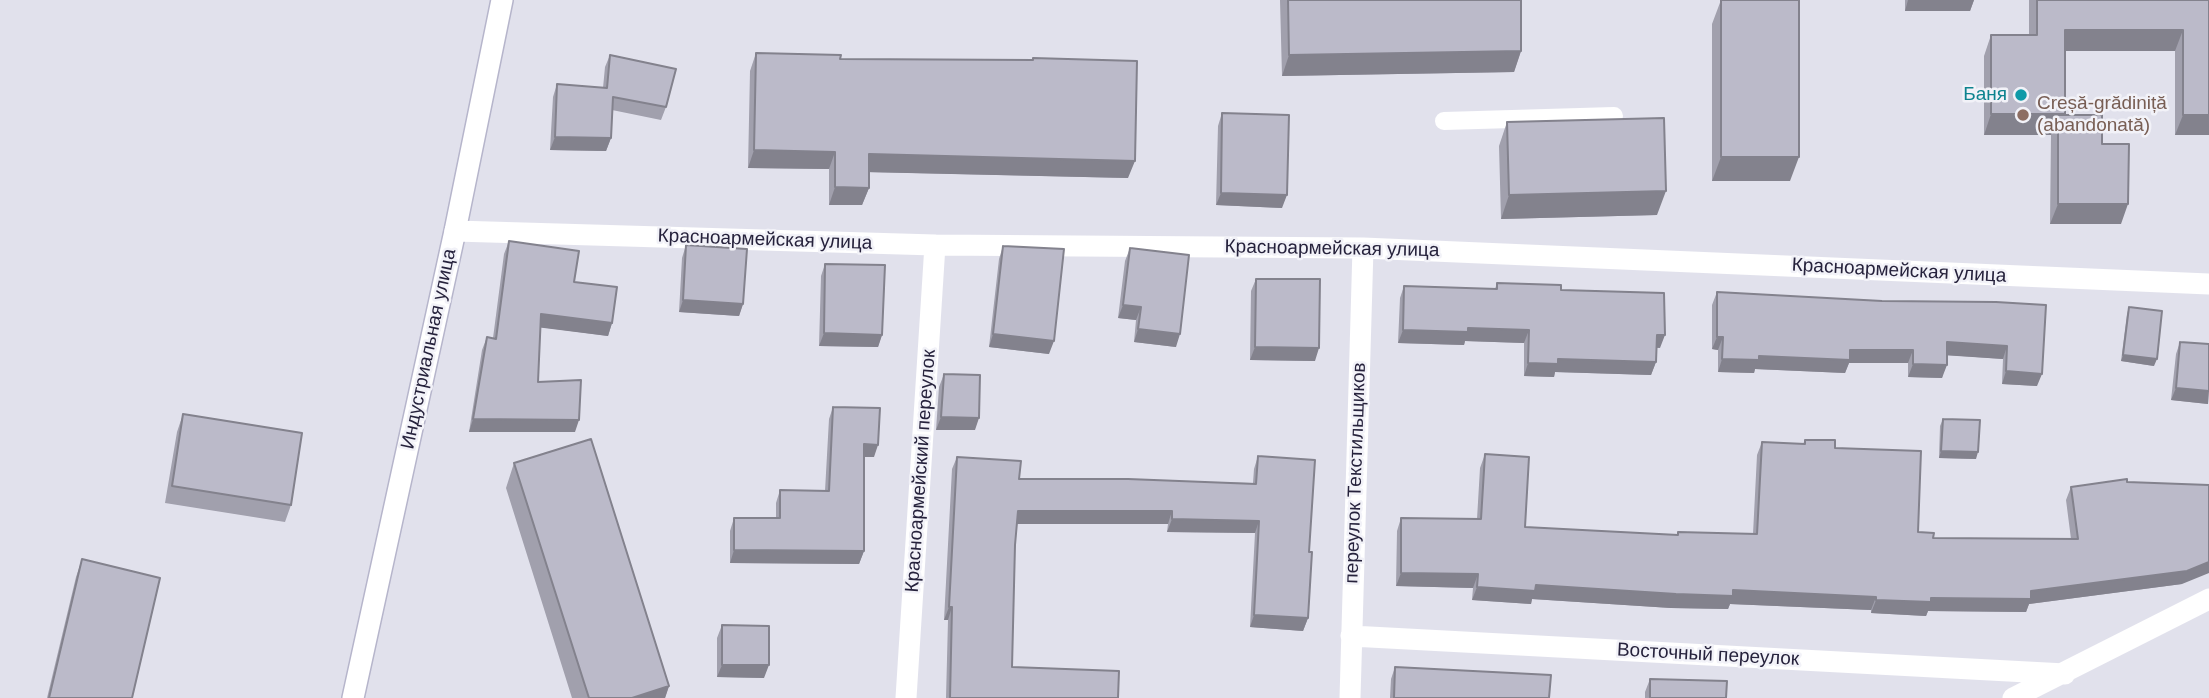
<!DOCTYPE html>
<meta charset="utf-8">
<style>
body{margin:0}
canvas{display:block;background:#e1e1ec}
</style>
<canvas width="2209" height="698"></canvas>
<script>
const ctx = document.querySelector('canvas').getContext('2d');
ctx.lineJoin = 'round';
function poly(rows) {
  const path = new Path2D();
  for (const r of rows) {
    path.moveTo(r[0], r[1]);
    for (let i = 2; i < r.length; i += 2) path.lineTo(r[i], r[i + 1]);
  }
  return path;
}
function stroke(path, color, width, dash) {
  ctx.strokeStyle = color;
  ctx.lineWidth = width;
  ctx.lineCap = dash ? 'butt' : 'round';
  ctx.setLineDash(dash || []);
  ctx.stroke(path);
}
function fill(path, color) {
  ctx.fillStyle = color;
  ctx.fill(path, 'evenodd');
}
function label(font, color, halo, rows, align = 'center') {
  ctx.font = font + ' Arial,sans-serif';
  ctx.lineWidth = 5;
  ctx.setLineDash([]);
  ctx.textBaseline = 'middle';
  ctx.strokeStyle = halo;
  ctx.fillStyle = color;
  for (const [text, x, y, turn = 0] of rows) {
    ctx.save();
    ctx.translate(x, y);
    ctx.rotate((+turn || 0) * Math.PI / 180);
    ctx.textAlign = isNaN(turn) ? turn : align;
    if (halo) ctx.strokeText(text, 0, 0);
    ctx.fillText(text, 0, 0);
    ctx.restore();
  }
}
const lane = poly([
 [1444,121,1614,116]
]);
const street = poly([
 [455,231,935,245,1363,248,2209,284],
 [1351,636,2065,674],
 [906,698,935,245],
 [1350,698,1363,248],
 [2013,698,2209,599]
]);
const secondary = poly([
 [353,698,455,231,502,0]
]);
const wall = poly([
 [1280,0,1521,0,1521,51,1514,72,1282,76],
 [1721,0,1790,181,1712,181,1712,24],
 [1905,0,1974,0,1970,11,1905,11],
 [2029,0,2209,0,2209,135,2175,135,2175,51,2065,51,2065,115,2102,144,2121,224,2050,224,2051,135,1984,135,1984,56,1991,35,2029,35],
 [756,53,840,59,1032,60,1033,58,1128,178,869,172,869,188,862,205,829,205,829,169,748,168,750,71],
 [610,55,666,107,661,120,612,110,611,138,606,151,550,150,553,97,557,84,603,88,605,67],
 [1222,113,1282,208,1216,205,1218,126],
 [1507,122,1657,215,1501,219,1499,146],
 [509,241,574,282,612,323,608,336,540,327,538,382,575,432,469,432,482,350,487,337,493,338,504,254],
 [686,245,743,304,739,316,679,312,682,258],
 [1003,246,1049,354,989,347,999,259],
 [1130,248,1176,347,1134,342,1136,320,1118,318,1125,261],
 [825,264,882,335,878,347,819,346,821,276],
 [1256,279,1315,361,1250,360,1251,291],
 [1497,283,1561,290,1660,348,1656,348,1656,362,1651,375,1555,372,1554,377,1524,376,1524,343,1465,341,1464,345,1398,343,1400,298,1404,286,1495,289],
 [1717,292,1882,301,1996,302,2037,386,2002,384,2003,359,1947,355,1942,378,1908,377,1908,363,1849,363,1845,373,1755,369,1754,373,1718,372,1718,350,1712,349,1712,305],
 [2129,307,2154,366,2121,361,2127,314],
 [2180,342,2209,344,2208,404,2171,400,2176,354],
 [944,374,975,430,936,430,939,387],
 [833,407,874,457,864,457,864,551,859,564,730,563,730,531,734,518,776,518,776,503,780,490,825,491,829,419],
 [183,414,291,505,285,522,165,503,177,432],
 [1943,419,1976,459,1939,458,1940,426],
 [1805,440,1835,448,1918,532,1933,538,2071,539,2066,500,2071,487,2127,482,2182,584,2029,604,2026,612,1928,611,1926,616,1871,613,1871,610,1730,604,1728,609,1671,608,1532,599,1531,604,1472,600,1473,588,1396,586,1397,531,1401,518,1477,519,1480,468,1485,454,1525,527,1677,535,1678,532,1753,534,1757,455,1762,442,1803,444],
 [1258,456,1309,552,1308,618,1303,631,1250,627,1255,533,1167,532,1168,524,1017,524,1015,545,1012,667,1118,698,946,698,948,620,944,620,952,469,957,457,1019,479,1253,483,1254,469],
 [514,463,669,686,665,698,572,698,506,488],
 [82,559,132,698,47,698,76,577],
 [722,625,764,678,717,677,717,638],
 [1395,667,1549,698,1390,698,1391,679],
 [1650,679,1726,698,1645,698,1645,692]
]);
const shadedWall = poly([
 [1908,0,1974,0,1970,11,1905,11],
 [2065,30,2183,30,2175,51,2058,51],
 [1521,51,1514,72,1282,76,1289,55],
 [1991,114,2065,114,2058,134,2058,115,2051,135,1984,135],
 [2183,115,2209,115,2209,135,2175,135],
 [555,137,611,138,606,151,550,150],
 [754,150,835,152,829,169,748,168],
 [869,154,1135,161,1128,178,863,172],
 [1721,157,1799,157,1790,181,1712,181],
 [835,187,869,188,862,205,829,205],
 [1666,191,1657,215,1501,219,1509,195],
 [1221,193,1287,195,1282,208,1216,205],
 [2058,204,2128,204,2121,224,2050,224],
 [683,300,743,304,739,316,679,312],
 [1123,305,1141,307,1136,320,1118,318],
 [541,314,612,323,608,336,536,327],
 [1468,328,1529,330,1524,343,1465,341,1464,345,1398,343,1403,330],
 [1138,329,1180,334,1176,347,1134,342],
 [824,333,882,335,878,347,819,346],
 [993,334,1054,341,1049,354,989,347],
 [1657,335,1665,335,1660,348,1652,347],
 [1717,337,1723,337,1718,350,1712,349],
 [1947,342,2007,346,2003,359,1942,355],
 [1255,347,1319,348,1315,361,1250,360],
 [1850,350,1913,350,1908,363,1849,363,1845,373,1755,369,1754,373,1718,372,1722,359],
 [2123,355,2157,359,2154,366,2121,361],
 [1558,359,1656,362,1651,375,1555,372,1554,377,1524,376,1528,363],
 [1913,364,1947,365,1942,378,1908,377],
 [2006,371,2042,374,2037,386,2002,384],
 [2176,388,2209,391,2208,404,2171,400],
 [941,417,979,418,975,430,936,430],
 [473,419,579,420,575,432,469,432],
 [864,444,878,445,874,457,859,457],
 [1941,451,1978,452,1976,459,1939,458],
 [1018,511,1172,511,1168,524,1014,524],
 [1172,519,1259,521,1255,533,1167,532],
 [734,550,864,551,859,564,730,563],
 [2209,562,2209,573,2182,584,2029,604,2026,612,1928,611,1926,616,1871,613,1876,600,1931,598,2031,591],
 [1401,573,1478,574,1473,588,1396,586],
 [1536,585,1733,590,1876,597,1871,610,1730,604,1728,609,1671,608,1532,599,1531,604,1472,600,1477,587],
 [949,607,952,607,948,620,944,620],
 [1254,615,1308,618,1303,631,1250,627],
 [722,665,769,665,764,678,717,677],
 [669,686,665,698,632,698]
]);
const building = poly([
 [1288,0,1521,0,1521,51,1289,55,1288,0],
 [1721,0,1799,0,1799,157,1721,157,1721,0],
 [2037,0,2209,0,2209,115,2183,115,2183,30,2065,30,2065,114,1991,114,1991,35,2037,35,2037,0],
 [756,53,841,55,840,59,1033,60,1033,58,1137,61,1135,161,869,154,869,188,835,187,835,152,754,150,756,53],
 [610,55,676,69,666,107,613,97,611,138,555,137,557,84,607,88,610,55],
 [1222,113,1289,115,1287,195,1221,193,1222,113],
 [2058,115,2102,115,2102,144,2129,144,2128,204,2058,204,2058,115],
 [1664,118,1666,191,1509,195,1507,122,1664,118],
 [509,241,579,251,574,282,617,287,612,323,541,314,538,382,581,380,579,420,473,419,487,337,496,339,509,241],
 [686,245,747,249,743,304,683,300,686,245],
 [1003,246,1064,249,1054,341,993,334,1003,246],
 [1130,248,1189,255,1180,334,1138,329,1141,307,1123,305,1130,248],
 [825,264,885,265,882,335,824,333,825,264],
 [1256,279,1320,279,1319,348,1255,347,1256,279],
 [1497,283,1561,285,1561,290,1664,293,1665,335,1657,335,1656,362,1558,359,1558,364,1528,363,1529,330,1468,328,1468,332,1403,330,1404,286,1497,289,1497,283],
 [1717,292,1882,301,1996,302,2046,305,2042,374,2006,371,2007,346,1947,342,1947,365,1913,364,1913,350,1850,350,1850,360,1759,356,1759,360,1722,359,1723,337,1717,337,1717,292],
 [2129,307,2162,311,2157,359,2123,355,2129,307],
 [2180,342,2209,344,2209,391,2176,388,2180,342],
 [944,374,980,375,979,418,941,417,944,374],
 [833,407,880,408,878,445,864,444,864,551,734,550,734,518,780,518,780,490,829,491,833,407],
 [183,414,302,433,291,505,172,486,183,414],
 [1943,419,1980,420,1978,452,1941,451,1943,419],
 [591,439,669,686,632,698,589,698,514,463,591,439],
 [1805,440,1835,440,1835,448,1921,451,1918,532,1934,533,1933,538,2078,539,2071,487,2127,479,2127,482,2209,485,2209,562,2187,571,2031,591,2031,599,1931,598,1931,602,1876,600,1876,597,1733,590,1733,596,1676,594,1536,585,1535,591,1477,587,1478,574,1401,573,1401,518,1481,519,1485,454,1529,457,1525,527,1678,535,1678,532,1757,534,1762,442,1805,444,1805,440],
 [1258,456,1315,460,1309,552,1312,552,1308,618,1254,615,1259,521,1172,519,1172,511,1018,511,1015,545,1012,667,1119,671,1118,698,950,698,952,607,949,607,957,457,1021,461,1019,479,1128,479,1256,484,1258,456],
 [82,559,160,578,132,698,49,698,82,559],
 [722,625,769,626,769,665,722,665,722,625],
 [1395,667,1551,675,1549,698,1394,698,1395,667],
 [1650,679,1727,681,1726,698,1650,698,1650,679]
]);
const markers = [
 [2021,95,7,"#0f9aa8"],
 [2023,115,7,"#8d6e63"]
];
const cultureNames = [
 ["Баня",2007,95]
];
const educationNames = [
 ["Creșă-grădiniță",2037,104],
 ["(abandonată)",2037,126]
];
const streetNames = [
 ["Красноармейская улица",765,240,2],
 ["Красноармейская улица",1332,249,1],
 ["Красноармейская улица",1899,271,3],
 ["Индустриальная улица",429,349,-78],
 ["Красноармейский переулок",921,471,-86],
 ["переулок Текстильщиков",1356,473,-88],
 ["Восточный переулок",1708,655,3]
];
stroke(secondary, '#b6b5cb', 24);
stroke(lane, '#fff', 18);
stroke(street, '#fff', 21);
stroke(secondary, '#fff', 21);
fill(wall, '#a1a0ad');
fill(shadedWall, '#83828d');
fill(building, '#bbbac9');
stroke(building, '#83828d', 2);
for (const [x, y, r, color] of markers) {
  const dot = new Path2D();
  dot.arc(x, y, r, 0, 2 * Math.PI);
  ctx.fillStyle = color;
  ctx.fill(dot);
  stroke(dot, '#f2f2f8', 2.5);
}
label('19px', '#0d838f', '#f2f2f8', cultureNames, 'right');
label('19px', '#785e54', '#f2f2f8', educationNames, 'left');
label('19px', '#26223c', '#f2f2f8', streetNames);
</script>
